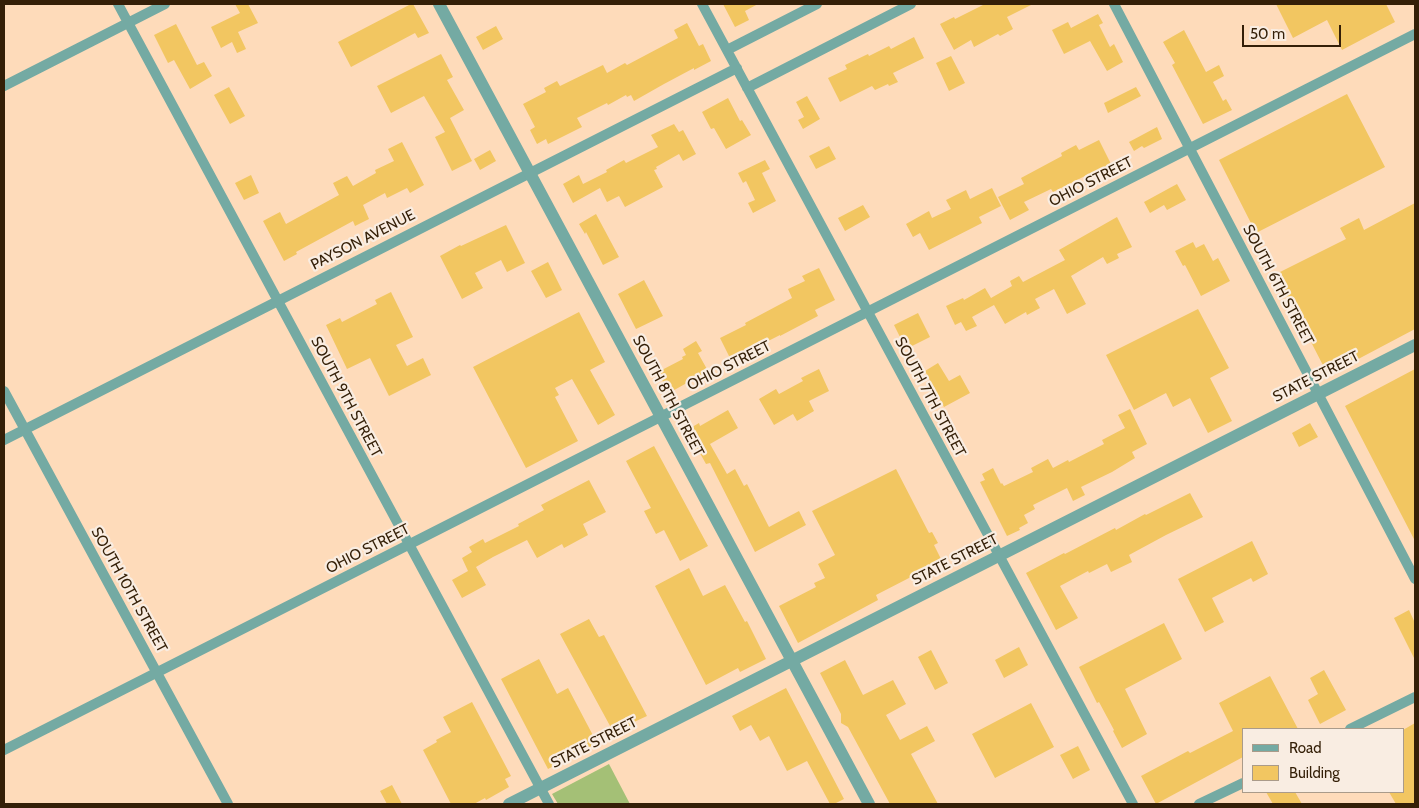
<!DOCTYPE html>
<style>
body{margin:0}
#map{position:relative;width:1419px;height:808px;overflow:hidden;background:#fedbba;font-family:Cabin,sans-serif}
canvas{display:block}
.frame{position:absolute;inset:0;border:5px solid #341f07;pointer-events:none}
.legend{position:absolute;left:1242px;top:728px;width:162px;height:65px;box-sizing:border-box;background:#f9ede2;border:1px solid #aa9b8a;margin:0;padding:6px 9px;list-style:none;font-size:15px;color:#341f07}
.legend li{display:flex;align-items:center;gap:10px;height:25px}
.legend b{width:25px;border:1px solid #aa9b8a}
.scale{position:absolute;left:1242px;top:25px;width:99px;height:22px;box-sizing:border-box;border:2px solid #341f07;border-top:0;padding-left:6px;font-size:15px;line-height:18px;white-space:nowrap;color:#341f07;-webkit-text-stroke:4px #f9ede2;paint-order:stroke}
</style>
<div id="map">
<canvas width="1419" height="808"></canvas>
<div class="frame"></div>
<ul class="legend">
<li><b style="height:6px;background:#74aaa3"></b>Road</li>
<li><b style="height:14px;background:#f2c661"></b>Building</li>
</ul>
<div class="scale">50 m</div>
</div>
<script>
const ctx = document.querySelector('canvas').getContext('2d');
ctx.lineJoin = 'round';
function paint(path, color) { ctx.fillStyle = color; ctx.fill(path, 'evenodd'); }
const poly = rows => new Path2D(rows.map(r => 'M' + r).join(''));
function strokePath(path, color, width, dash) { ctx.strokeStyle = color; ctx.lineWidth = width; ctx.lineCap = dash ? 'butt' : 'round'; ctx.setLineDash(dash || []); ctx.stroke(path); }
function drawText(font, color, halo, rows, align = 'center') {
  ctx.font = font + ' Cabin,sans-serif'; ctx.lineWidth = 4.5; ctx.setLineDash([]); ctx.textBaseline = 'middle'; ctx.strokeStyle = halo; ctx.fillStyle = color; for (const [text, x, y, turn = 0] of rows) {
    ctx.save(); ctx.translate(x, y); ctx.rotate((+turn || 0) * Math.PI / 180); ctx.textAlign = isNaN(turn) ? turn : align; if (halo) ctx.strokeText(text, 0, 0); ctx.fillText(text, 0, 0); ctx.restore();
  }
}
const green = poly([
 [609,764,630,804,558,804,552,794]
]);
const building = poly([
 [235,4,248,4,258,23,238,32,246,49,237,53,232,42,221,48,211,27,240,13],
 [411,4,413,4,429,33,418,38,415,33,351,67,338,42],
 [723,4,758,4,745,11,749,20,735,27],
 [985,4,1033,4,1007,17,1013,29,1000,36,998,34,974,47,971,40,954,50,940,24,954,17,955,19],
 [1276,4,1386,4,1395,22,1342,50,1327,20,1293,38],
 [1098,14,1103,23,1099,25,1110,47,1114,44,1123,62,1107,71,1090,41,1064,54,1052,30,1068,22,1071,28],
 [687,23,699,46,703,44,711,61,694,70,694,68,664,84,634,101,631,95,627,97,626,95,608,105,607,103,577,118,582,127,548,144,546,139,537,144,530,130,535,127,523,104,546,92,544,88,557,81,560,86,603,65,607,73,625,63,627,65,678,38,674,30],
 [176,24,197,65,204,62,212,76,190,89,174,60,168,63,154,35],
 [496,26,503,39,483,50,476,37],
 [1184,30,1206,72,1219,65,1224,76,1213,82,1223,101,1226,99,1232,110,1203,124,1172,65,1175,63,1163,42],
 [914,37,924,58,893,73,898,82,889,86,888,84,875,90,872,86,840,102,828,78,847,69,845,65,868,54,869,56,889,46,891,49],
 [441,54,453,77,447,80,464,110,450,118,472,161,452,171,435,137,445,132,424,96,391,113,377,86],
 [951,56,965,83,949,91,936,63],
 [229,87,245,116,230,124,214,95],
 [1136,87,1141,96,1108,113,1104,103],
 [1347,94,1385,167,1256,233,1219,160],
 [807,96,820,119,803,129,798,120,804,117,796,102],
 [728,98,740,121,742,120,751,135,726,149,714,128,711,129,702,112],
 [674,124,679,132,683,130,696,154,683,161,679,154,656,167,657,169,654,170,663,187,625,207,619,196,607,202,600,188,573,203,563,184,579,175,583,184,607,172,606,170,624,160,626,163,658,147,651,135],
 [1157,127,1162,139,1144,148,1142,146,1134,151,1129,142],
 [1099,140,1111,164,1094,173,1093,172,1053,192,1051,189,1024,202,1029,210,1010,220,998,197,1024,184,1021,178,1062,156,1061,153,1076,145,1079,150],
 [402,142,424,185,410,193,407,188,387,198,385,193,363,205,369,219,355,226,353,221,296,252,297,254,284,261,263,221,280,212,286,224,339,195,333,183,347,176,353,186,376,173,375,170,394,161,388,149],
 [829,146,836,159,816,169,809,156],
 [490,150,496,161,480,170,474,159],
 [765,160,770,169,762,173,776,201,753,213,748,203,755,200,746,181,743,183,738,173],
 [251,175,259,193,244,200,235,183],
 [1177,184,1186,200,1167,210,1164,205,1150,213,1144,202],
 [992,188,1001,206,979,217,982,223,929,250,920,233,913,237,906,224,929,211,932,218,951,209,946,200,966,190,970,199],
 [1415,203,1415,329,1328,375,1276,274,1346,239,1340,228,1359,218,1364,230],
 [863,205,870,217,845,231,838,218],
 [596,214,619,257,603,265,586,232,585,234,579,224],
 [1117,217,1132,247,1117,254,1119,258,1107,264,1103,257,1071,276,1086,304,1067,314,1054,289,1035,299,1040,308,1027,315,1026,312,1005,324,994,305,972,317,977,326,966,331,961,322,955,325,946,306,963,298,964,300,985,288,991,298,1012,286,1010,281,1019,276,1023,282,1065,260,1059,250],
 [506,225,525,263,507,272,501,260,475,273,483,288,462,299,440,256,460,245,461,246],
 [1193,242,1196,248,1204,244,1213,261,1218,258,1230,281,1201,296,1185,265,1183,266,1175,251],
 [548,262,562,290,546,298,531,271],
 [819,268,835,300,815,310,818,316,780,336,780,335,731,360,720,338,746,325,745,323,792,298,788,289,805,281,802,276],
 [644,280,663,316,636,329,618,294],
 [391,292,413,337,396,345,407,366,423,358,431,375,389,396,370,358,347,369,326,325,340,318,342,322,377,304,375,300],
 [1198,309,1229,368,1210,378,1232,421,1208,433,1190,398,1173,407,1166,393,1134,410,1106,355],
 [579,312,605,362,590,370,615,415,598,425,572,379,555,388,559,395,555,397,578,441,526,468,473,367],
 [918,313,930,337,906,349,894,325],
 [696,341,702,351,698,353,708,371,669,393,658,372,683,359,682,357,686,355,683,349],
 [938,363,949,381,960,375,970,393,944,407,925,371],
 [819,369,829,391,809,401,814,411,797,421,793,414,774,425,759,399,776,389,779,394,803,381,801,378],
 [1415,369,1415,541,1345,406],
 [1130,409,1147,444,1132,452,1135,458,1112,472,1081,487,1085,495,1073,501,1067,488,1033,505,1035,509,1024,515,1028,523,1019,528,1020,530,1007,536,980,482,985,480,982,474,993,468,1001,484,1002,483,1004,486,1033,472,1031,468,1048,459,1053,468,1068,460,1069,462,1104,444,1102,440,1125,428,1118,415],
 [728,410,738,428,710,444,727,474,735,469,744,486,747,484,769,527,799,511,806,525,755,552,710,463,706,464,687,430,699,423,700,426],
 [1310,423,1318,437,1299,447,1292,433],
 [654,446,708,546,680,561,664,530,656,534,644,511,651,508,626,461],
 [896,469,929,533,932,532,938,543,934,545,942,561,876,595,878,600,798,643,779,606,816,587,814,583,825,578,818,564,835,555,812,511],
 [589,480,606,512,583,524,588,535,564,548,562,544,537,558,527,540,493,557,476,567,486,585,462,598,452,580,468,571,462,558,472,552,469,547,483,539,485,543,519,526,518,524,544,510,541,505],
 [1190,493,1203,517,1166,535,1129,555,1132,562,1111,572,1107,564,1089,573,1088,571,1060,586,1078,618,1056,630,1026,573,1064,553,1065,554,1115,528,1116,530,1145,514,1146,515],
 [1252,541,1268,574,1253,582,1251,578,1212,598,1224,622,1205,632,1178,579],
 [689,568,703,596,725,585,745,622,747,621,766,659,740,672,738,668,706,685,655,586],
 [1409,610,1415,623,1415,660,1394,618],
 [589,619,599,637,604,635,647,716,634,722,635,724,615,735,560,634],
 [1164,623,1182,659,1125,689,1147,734,1122,748,1113,731,1114,730,1099,702,1097,703,1079,667],
 [1019,647,1028,665,1004,678,995,660],
 [931,650,948,683,935,690,918,657],
 [539,659,557,694,568,688,597,743,548,769,501,679],
 [845,660,863,695,893,680,906,704,886,715,900,740,927,726,935,741,911,754,938,804,890,804,848,727,841,723,841,714,820,673],
 [1324,670,1346,710,1320,724,1308,700,1318,694,1310,678],
 [1270,676,1298,729,1243,729,1243,757,1156,804,1141,776,1188,751,1190,753,1233,731,1219,703],
 [786,688,844,799,834,804,830,804,807,761,787,771,769,736,760,741,751,725,740,731,732,716],
 [472,702,511,776,505,779,509,787,486,800,485,798,474,804,451,804,423,750,437,742,436,740,451,732,443,717],
 [1031,703,1054,747,995,778,972,734],
 [1415,723,1415,804,1396,804,1389,792,1403,792,1403,730],
 [1078,746,1090,770,1073,779,1060,755],
 [392,785,402,804,387,804,380,791],
 [1266,792,1295,792,1302,804,1273,804]
]);
const minor = poly([
 [118,4,549,804],
 [702,4,1133,804],
 [1114,4,1415,579],
 [727,50,817,4],
 [4,86,165,4],
 [747,88,911,4],
 [4,391,228,804],
 [4,440,737,68],
 [1350,729,1415,697],
 [4,750,1415,34],
 [1199,804,1243,783]
]);
const tertiary = poly([
 [439,4,869,804],
 [509,804,1415,345]
]);
const streetNames = [
 ["OHIO STREET",1091,182,-27],
 ["PAYSON AVENUE",363,240,-27],
 ["SOUTH 6TH STREET",1278,285,62],
 ["OHIO STREET",729,366,-27],
 ["STATE STREET",1316,377,-27],
 ["SOUTH 8TH STREET",668,396,62],
 ["SOUTH 9TH STREET",346,397,62],
 ["SOUTH 7TH STREET",930,397,62],
 ["OHIO STREET",368,549,-27],
 ["STATE STREET",955,560,-27],
 ["SOUTH 10TH STREET",129,590,61],
 ["STATE STREET",594,743,-27]
];
paint(green, '#a4c076');
paint(building, '#f2c661');
strokePath(minor, '#74aaa3', 10);
strokePath(tertiary, '#74aaa3', 12);
drawText('15px', '#341f07', '#f9ede2', streetNames);
</script>
